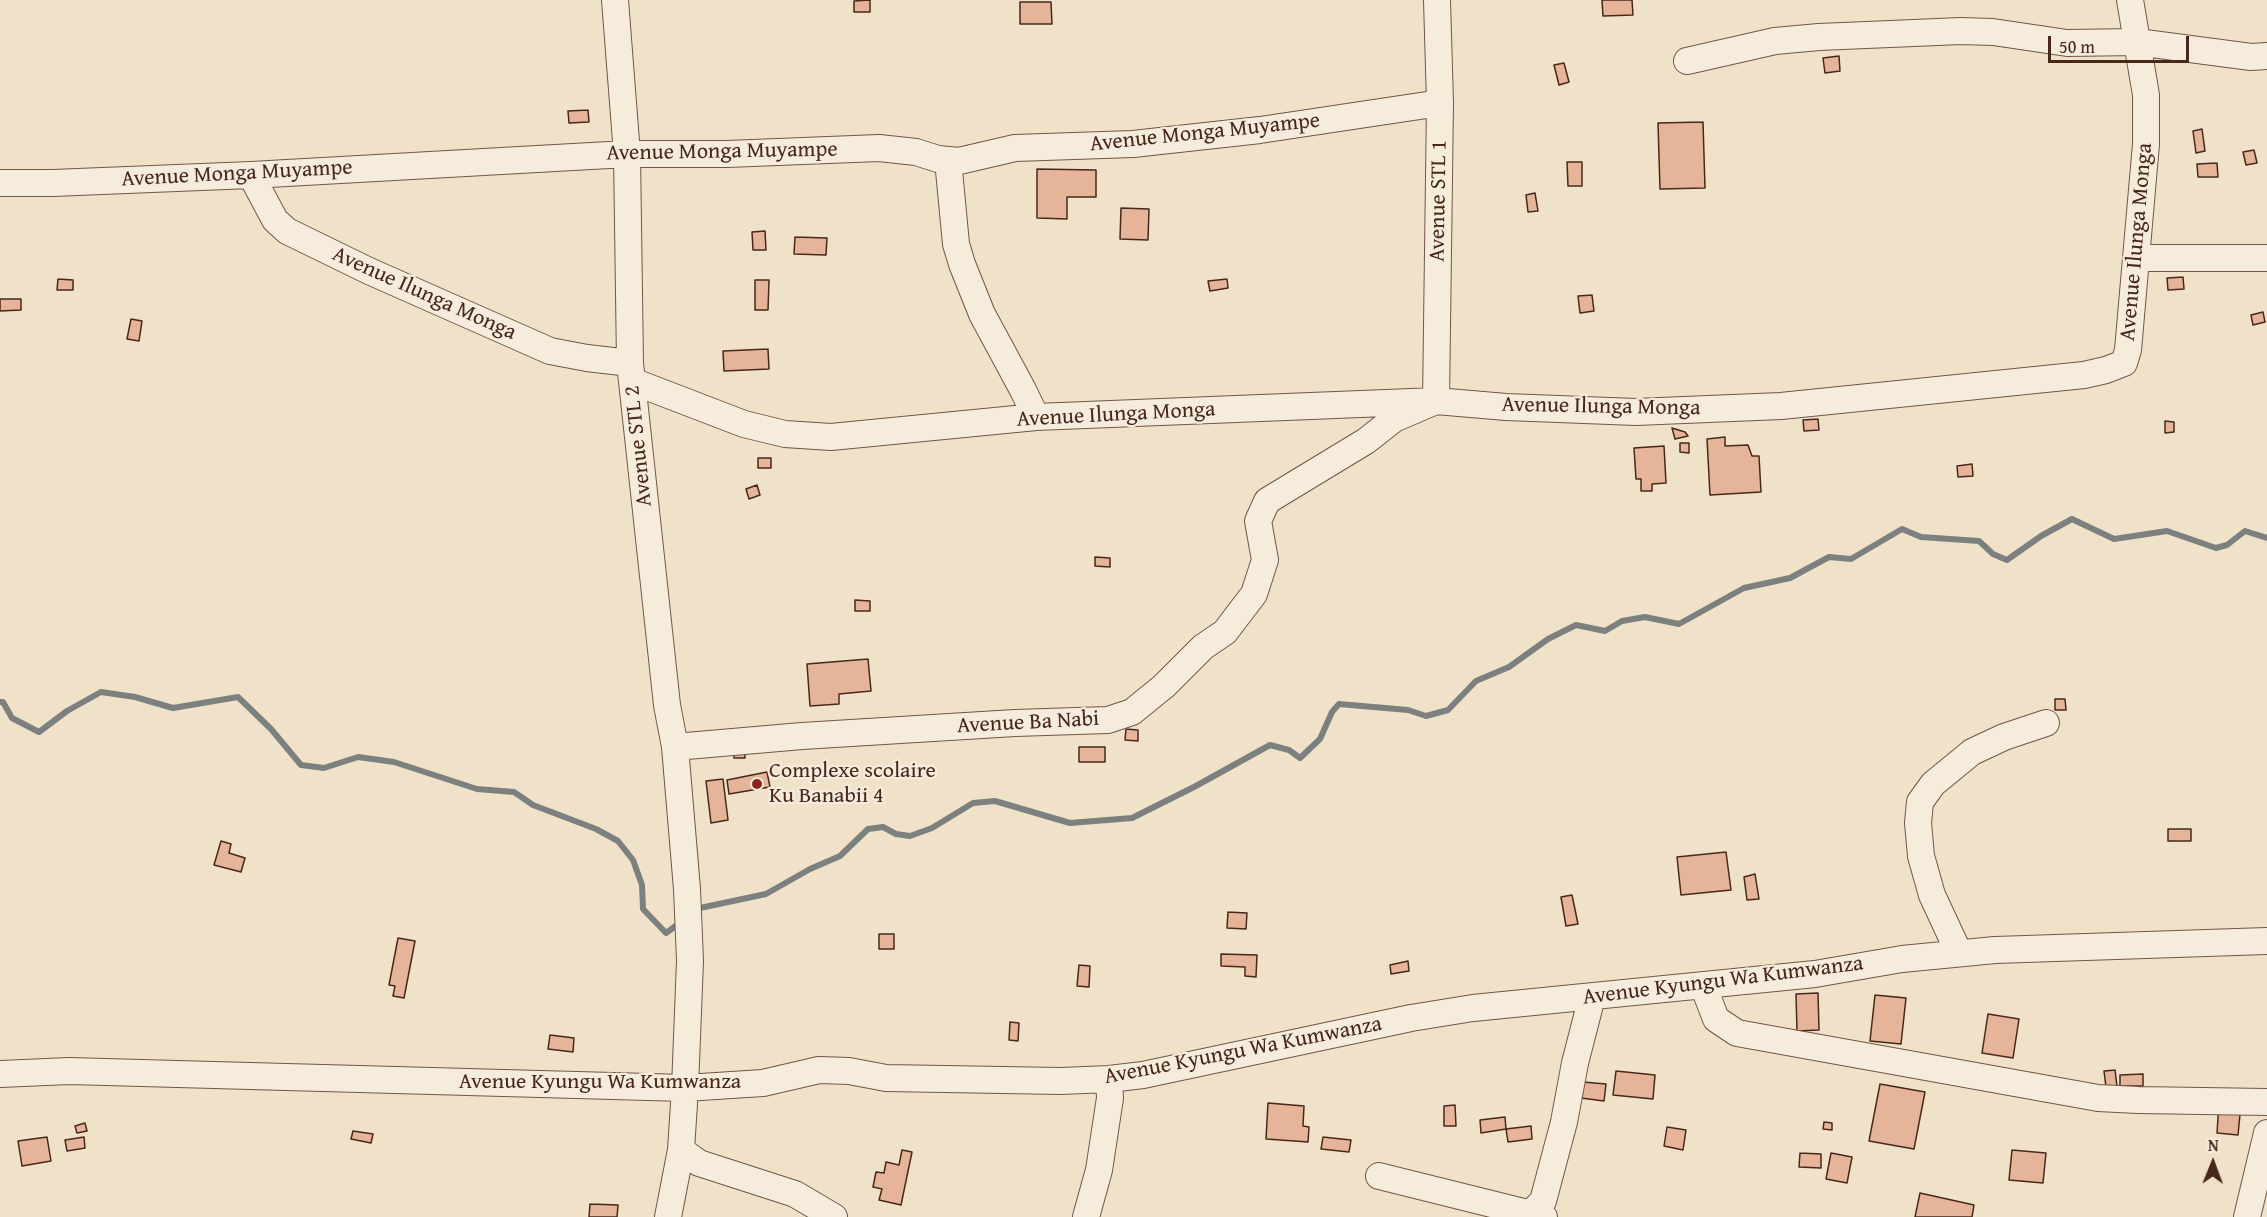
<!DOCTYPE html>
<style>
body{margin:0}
#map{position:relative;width:2267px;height:1217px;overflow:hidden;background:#f0e2c9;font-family:"Gentium Book Plus",serif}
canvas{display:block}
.north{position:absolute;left:2183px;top:1133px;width:60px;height:60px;-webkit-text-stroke:4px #f5ecdc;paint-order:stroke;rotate:1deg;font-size:16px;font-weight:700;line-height:24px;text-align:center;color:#47281b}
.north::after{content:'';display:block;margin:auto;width:21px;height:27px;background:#47281b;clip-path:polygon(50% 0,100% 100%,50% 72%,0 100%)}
.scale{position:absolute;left:2048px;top:36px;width:141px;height:27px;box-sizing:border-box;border:3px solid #47281b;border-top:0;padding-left:8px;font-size:18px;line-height:21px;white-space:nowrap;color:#47281b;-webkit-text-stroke:4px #f5ecdc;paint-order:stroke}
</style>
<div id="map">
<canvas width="2267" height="1217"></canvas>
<div class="north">N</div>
<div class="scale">50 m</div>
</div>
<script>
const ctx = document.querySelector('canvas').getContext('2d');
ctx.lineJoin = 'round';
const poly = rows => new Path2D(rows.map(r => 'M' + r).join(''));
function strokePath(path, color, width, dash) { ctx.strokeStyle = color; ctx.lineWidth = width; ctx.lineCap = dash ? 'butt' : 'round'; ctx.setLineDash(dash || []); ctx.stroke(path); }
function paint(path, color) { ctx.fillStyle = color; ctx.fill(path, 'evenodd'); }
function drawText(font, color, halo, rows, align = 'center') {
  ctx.font = font + ' "Gentium Book Plus",serif'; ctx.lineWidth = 4.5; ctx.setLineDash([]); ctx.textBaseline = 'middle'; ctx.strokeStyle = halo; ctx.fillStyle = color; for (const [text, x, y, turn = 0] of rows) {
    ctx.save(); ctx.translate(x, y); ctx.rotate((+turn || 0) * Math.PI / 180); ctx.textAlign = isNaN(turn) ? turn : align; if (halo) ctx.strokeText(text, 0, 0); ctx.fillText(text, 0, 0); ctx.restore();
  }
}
const stream = poly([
 [0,702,3,702,12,718,39,732,67,711,101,692,135,697,173,708,238,697,271,729,301,765,324,768,358,757,394,762,477,789,514,792,533,805,596,829,618,841,633,860,642,885,643,909,666,933,681,922],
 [694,912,700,908,766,894,810,869,840,856,868,829,883,827,896,834,910,836,932,828,973,803,995,801,1070,823,1132,818,1194,787,1270,745,1289,750,1300,758,1320,739,1332,712,1339,704,1408,710,1426,716,1448,710,1476,681,1509,667,1548,639,1576,625,1605,631,1622,621,1645,617,1679,624,1744,588,1790,578,1829,557,1851,559,1902,529,1921,537,1979,541,1993,554,2007,560,2041,536,2072,519,2114,539,2167,531,2216,548,2227,545,2245,531,2267,538]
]);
const building = poly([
 [870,0,870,12,854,12,854,1,870,0],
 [1602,0,1632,0,1633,15,1603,16,1602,0],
 [1020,2,1051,2,1052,24,1020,24,1020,2],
 [1839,56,1840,71,1825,73,1823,58,1839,56],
 [1564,63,1569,82,1559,85,1554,65,1564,63],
 [588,110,589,122,569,123,568,111,588,110],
 [1703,122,1705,188,1660,189,1658,123,1703,122],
 [2202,129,2205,151,2196,153,2193,131,2202,129],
 [2254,150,2257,163,2246,165,2243,152,2254,150],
 [1567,162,1582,162,1582,186,1568,186,1567,162],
 [2217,163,2218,177,2198,177,2197,164,2217,163],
 [1037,169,1096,170,1096,197,1067,197,1067,219,1037,218,1037,169],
 [1535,193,1538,211,1528,212,1526,195,1535,193],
 [1121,208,1149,209,1148,240,1120,239,1121,208],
 [765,231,766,250,753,250,752,232,765,231],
 [795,237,827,238,826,255,794,254,795,237],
 [2183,277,2184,289,2168,290,2167,278,2183,277],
 [58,279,73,280,73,290,57,290,58,279],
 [1227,279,1228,288,1210,291,1208,281,1227,279],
 [755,280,769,280,768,310,755,310,755,280],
 [1592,295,1594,311,1580,313,1578,296,1592,295],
 [0,299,21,299,21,310,0,311,0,299],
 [2263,312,2265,322,2253,325,2251,315,2263,312],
 [131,319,142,321,139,341,127,339,131,319],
 [768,349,769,369,724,371,723,351,768,349],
 [1818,419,1819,430,1804,431,1803,420,1818,419],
 [2165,421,2174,422,2174,432,2165,433,2165,421],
 [1672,428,1685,432,1688,436,1675,439,1672,428],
 [1725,437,1725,446,1748,445,1752,456,1759,456,1761,492,1710,495,1707,439,1725,437],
 [1680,443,1689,443,1689,453,1680,452,1680,443],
 [1664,446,1666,483,1652,484,1652,491,1641,491,1641,479,1636,479,1634,448,1664,446],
 [758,458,771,458,771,468,758,468,758,458],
 [1972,464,1973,476,1958,477,1957,466,1972,464],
 [757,485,760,495,749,499,746,489,757,485],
 [1095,557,1110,558,1110,567,1095,566,1095,557],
 [855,600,870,601,870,611,855,611,855,600],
 [868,659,871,691,839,694,839,704,810,706,807,664,868,659],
 [2055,699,2065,699,2066,710,2055,710,2055,699],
 [1126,729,1138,730,1138,741,1125,740,1126,729],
 [1079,747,1105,747,1105,762,1079,762,1079,747],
 [734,748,744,748,745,758,734,758,734,748],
 [767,772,770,787,729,794,727,780,767,772],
 [723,779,728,820,711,823,706,781,723,779],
 [2168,829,2191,829,2191,841,2168,841,2168,829],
 [221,841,231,844,229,853,245,858,241,872,214,865,221,841],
 [1726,852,1731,890,1681,895,1677,857,1726,852],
 [1755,874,1759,899,1747,900,1744,877,1755,874],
 [1572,895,1578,924,1566,926,1561,897,1572,895],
 [1228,912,1247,913,1246,929,1227,928,1228,912],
 [879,934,894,934,894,949,879,949,879,934],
 [398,938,415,941,404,998,393,996,395,986,389,985,398,938],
 [1221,954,1257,955,1256,977,1245,976,1245,967,1221,966,1221,954],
 [1408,961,1409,971,1391,974,1390,965,1408,961],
 [1079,965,1090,966,1089,987,1077,986,1079,965],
 [1818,993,1819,1030,1797,1031,1796,994,1818,993],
 [1875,995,1906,998,1901,1044,1870,1041,1875,995],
 [1988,1014,2019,1019,2013,1058,1982,1053,1988,1014],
 [1010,1022,1019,1023,1018,1041,1009,1040,1010,1022],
 [550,1035,574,1038,573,1052,548,1049,550,1035],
 [2115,1070,2117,1086,2106,1087,2104,1071,2115,1070],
 [1616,1071,1655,1075,1653,1099,1613,1095,1616,1071],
 [2143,1074,2143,1086,2120,1086,2120,1075,2143,1074],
 [1583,1082,1606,1084,1604,1101,1581,1098,1583,1082],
 [1880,1084,1925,1092,1914,1149,1869,1141,1880,1084],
 [1268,1103,1304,1106,1303,1126,1309,1127,1308,1142,1266,1139,1268,1103],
 [2219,1103,2241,1104,2238,1135,2217,1133,2219,1103],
 [1455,1105,1456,1126,1444,1126,1444,1106,1455,1105],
 [1505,1117,1506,1129,1481,1133,1480,1120,1505,1117],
 [1824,1122,1832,1123,1832,1130,1823,1129,1824,1122],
 [85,1123,87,1131,77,1133,75,1126,85,1123],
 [1531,1126,1532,1139,1508,1142,1506,1129,1531,1126],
 [1667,1127,1686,1130,1683,1150,1664,1146,1667,1127],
 [353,1131,373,1134,371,1143,351,1139,353,1131],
 [47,1137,51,1161,22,1166,18,1141,47,1137],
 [84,1137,85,1148,67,1151,65,1140,84,1137],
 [1323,1137,1351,1140,1349,1152,1321,1149,1323,1137],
 [902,1150,912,1152,901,1205,879,1200,882,1189,873,1187,876,1172,884,1173,886,1162,899,1165,902,1150],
 [2012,1150,2046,1153,2043,1183,2009,1180,2012,1150],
 [1800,1153,1821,1154,1821,1168,1799,1167,1800,1153],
 [1831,1153,1852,1157,1847,1183,1826,1179,1831,1153],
 [1920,1193,1974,1205,1972,1217,1915,1217,1920,1193],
 [590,1204,618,1205,617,1217,589,1217,590,1204]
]);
const minor = poly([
 [615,0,627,154,630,363,667,705,675,747,687,889,690,961,685,1088,681,1150,668,1217],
 [1687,61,1775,41,1819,37,1961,31,1993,32,2067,43,2137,42,2251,57,2267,56],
 [948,160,956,244,962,264,982,314,1023,390,1036,417],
 [251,175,275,220,287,231,369,271,550,351,587,358,630,363],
 [0,183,53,183,251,175,627,154,727,154,879,148,916,152,938,159,959,161,1015,148,1133,144,1260,130,1440,103],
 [2137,258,2267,258],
 [632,381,744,424,785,434,831,437,1036,417,1436,401,1506,407,1636,412,1781,406,2084,375,2106,370,2124,363,2128,350,2146,144,2146,95,2130,0],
 [675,747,802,736,1015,723,1108,720,1132,712,1164,686,1203,647,1225,632,1254,594,1265,560,1258,521,1267,501,1366,441,1394,419,1436,401,1440,103,1437,0],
 [1959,953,1932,895,1921,856,1918,823,1920,802,1933,784,1972,752,2004,737,2046,723],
 [1703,985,1716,1019,1737,1033,2098,1098,2138,1100,2267,1102],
 [0,1074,69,1071,685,1088,763,1083,819,1070,849,1071,886,1078,1061,1081,1109,1079,1143,1075,1411,1018,1473,1008,1815,974,1902,959,1995,950,2267,941],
 [681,1150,699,1163,795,1194,834,1217],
 [1379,1176,1544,1217],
 [1086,1217,1099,1170,1110,1098,1109,1079],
 [1527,1217,1543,1201,1564,1122,1575,1063,1592,997],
 [2247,1217,2267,1133]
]);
const markers = [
 [757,784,6,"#8f2418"]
];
const streetNames = [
 ["Avenue Monga Muyampe",1205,133,-6],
 ["Avenue Monga Muyampe",722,152,-1],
 ["Avenue Monga Muyampe",237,174,-3],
 ["Avenue STL 1",1439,201,-89],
 ["Avenue Ilunga Monga",2137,242,-85],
 ["Avenue Ilunga Monga",424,294,24],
 ["Avenue Ilunga Monga",1601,407,1],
 ["Avenue Ilunga Monga",1116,415,-3],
 ["Avenue STL 2",639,446,-96],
 ["Avenue Ba Nabi",1028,723,-3],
 ["Avenue Kyungu Wa Kumwanza",1723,981,-7],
 ["Avenue Kyungu Wa Kumwanza",1243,1051,-11],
 ["Avenue Kyungu Wa Kumwanza",600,1082]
];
const poiNames = [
 ["Complexe scolaire",769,771],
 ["Ku Banabii 4",769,796]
];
strokePath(stream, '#7c807f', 6);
paint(building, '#e6b498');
strokePath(building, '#47281b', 1.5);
strokePath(minor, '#715646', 28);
strokePath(minor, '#f5ecdc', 26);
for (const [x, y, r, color] of markers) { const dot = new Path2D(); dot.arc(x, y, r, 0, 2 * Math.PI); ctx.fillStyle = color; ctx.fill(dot); strokePath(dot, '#f5ecdc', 2); }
drawText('22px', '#47281b', '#f5ecdc', streetNames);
drawText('22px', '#47281b', '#f5ecdc', poiNames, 'left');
</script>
